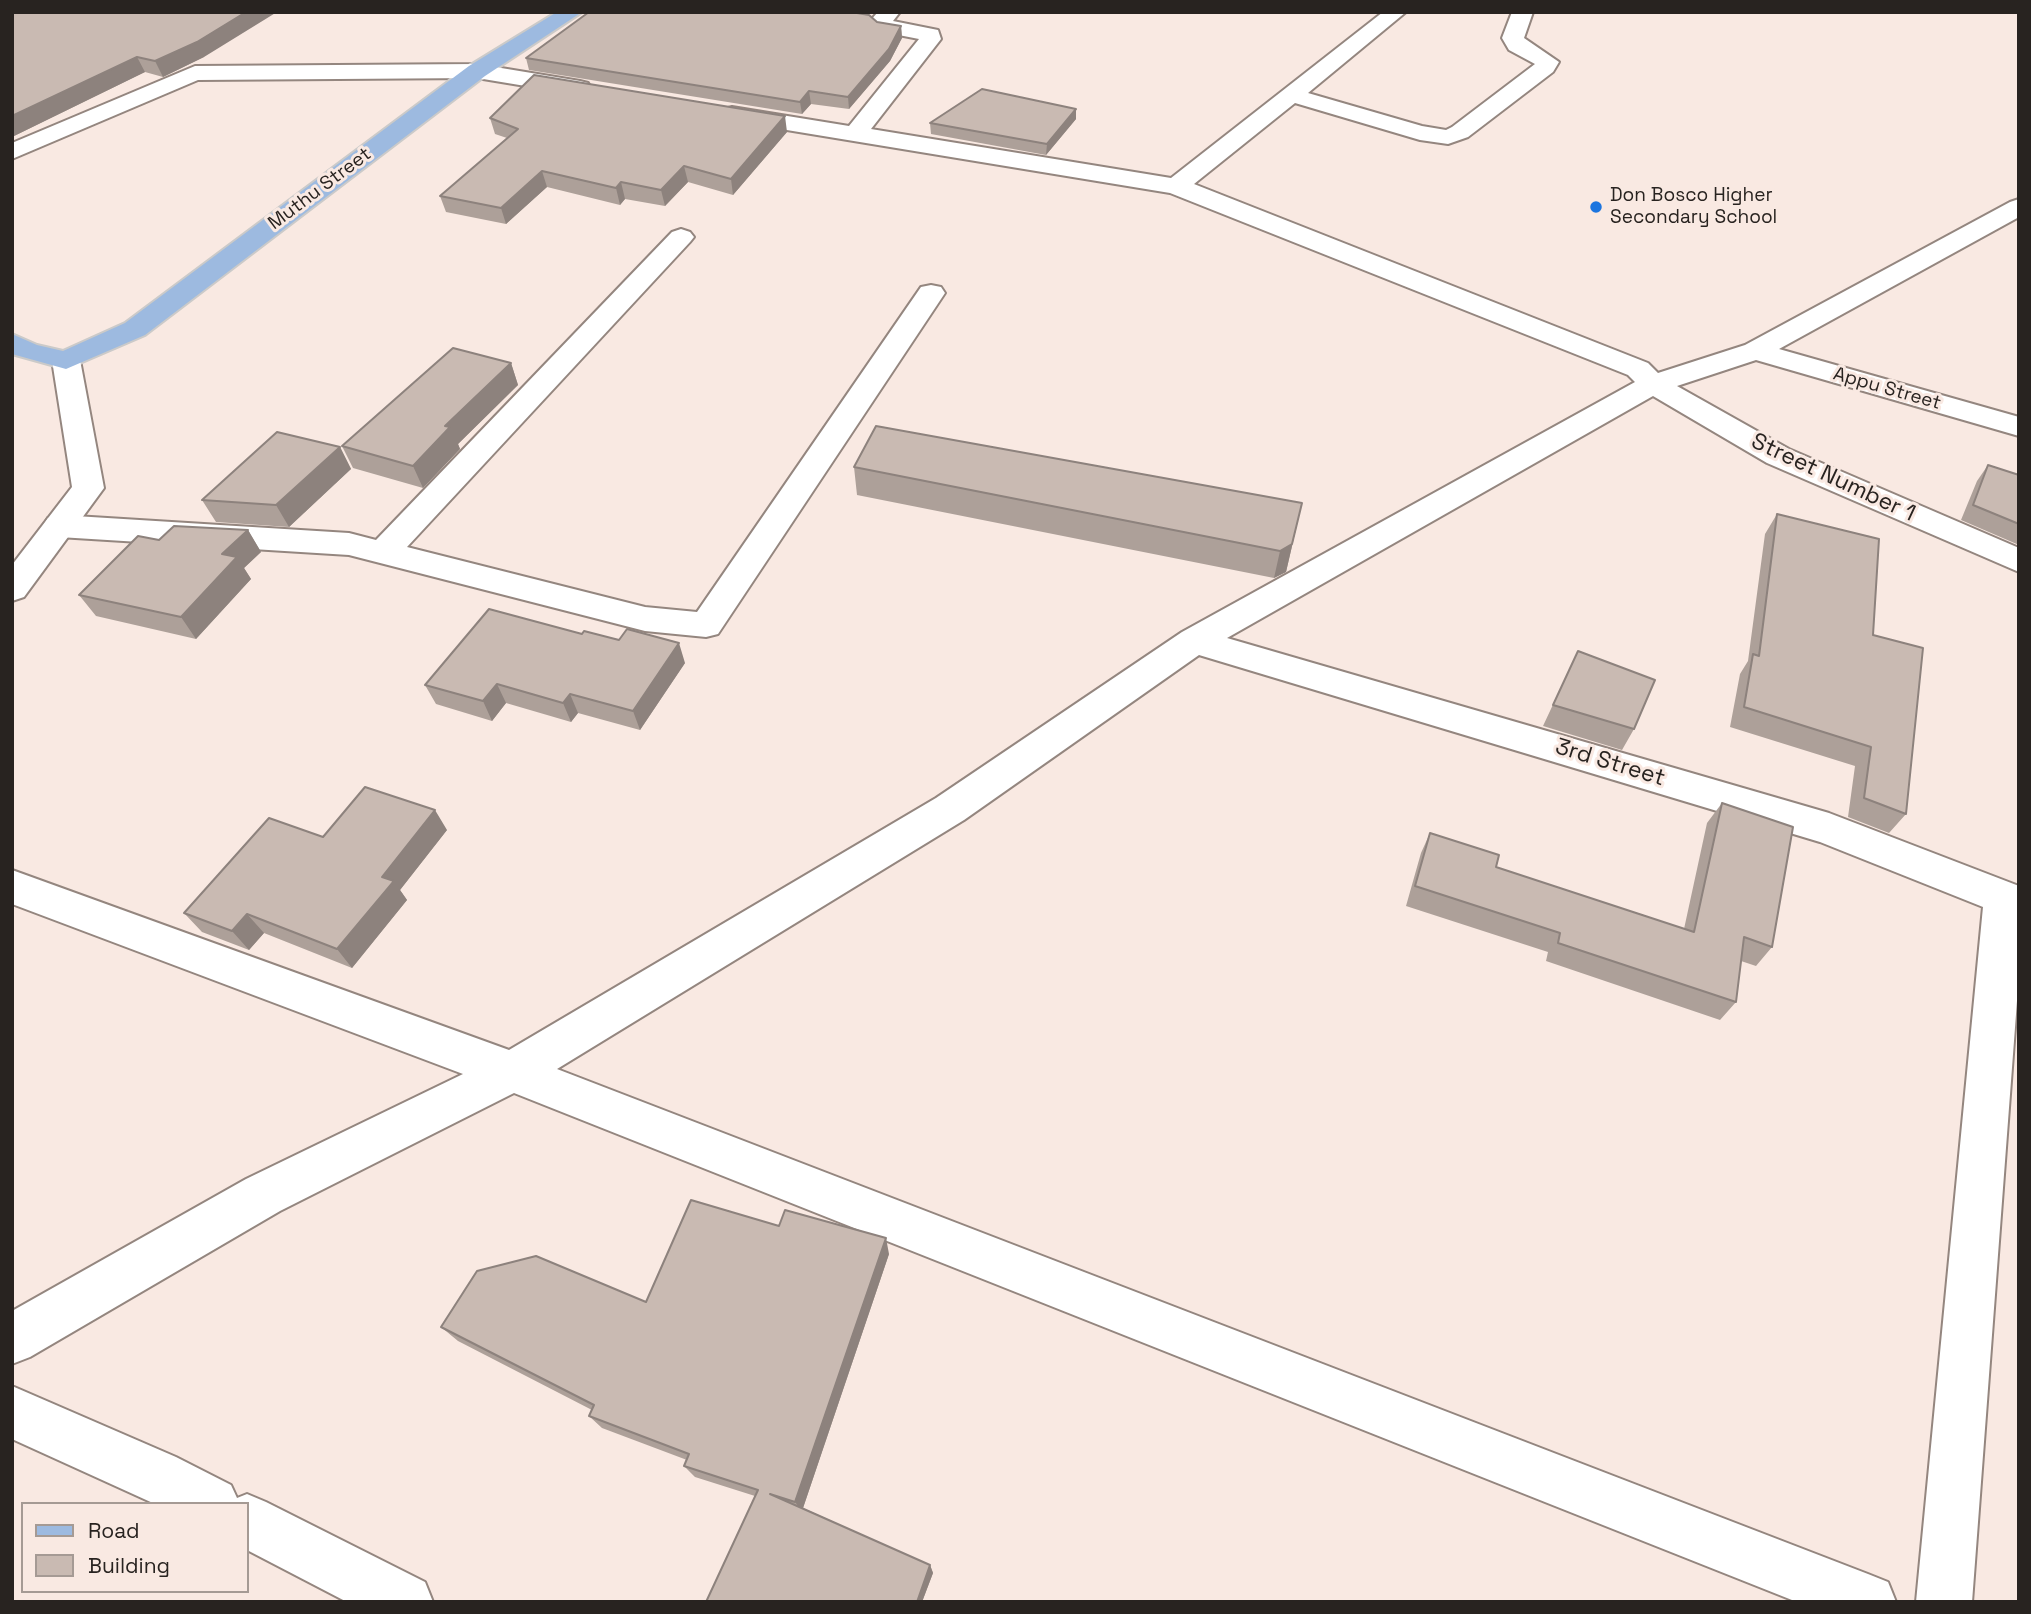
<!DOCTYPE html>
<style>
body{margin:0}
#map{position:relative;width:2031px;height:1614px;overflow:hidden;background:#f9e9e2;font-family:"Space Grotesk",sans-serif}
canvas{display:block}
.frame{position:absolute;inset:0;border:14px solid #282320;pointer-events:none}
.legend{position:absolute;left:21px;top:1502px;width:228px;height:91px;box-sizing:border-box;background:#f9e9e2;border:2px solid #a59a94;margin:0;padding:9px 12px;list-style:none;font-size:21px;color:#282320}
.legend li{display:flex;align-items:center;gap:14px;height:35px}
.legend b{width:35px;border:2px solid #a59a94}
</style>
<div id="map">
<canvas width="2031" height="1614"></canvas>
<div class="frame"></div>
<ul class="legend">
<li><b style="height:9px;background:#9dbae0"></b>Road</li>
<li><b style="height:19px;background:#c9bab2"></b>Building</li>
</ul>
</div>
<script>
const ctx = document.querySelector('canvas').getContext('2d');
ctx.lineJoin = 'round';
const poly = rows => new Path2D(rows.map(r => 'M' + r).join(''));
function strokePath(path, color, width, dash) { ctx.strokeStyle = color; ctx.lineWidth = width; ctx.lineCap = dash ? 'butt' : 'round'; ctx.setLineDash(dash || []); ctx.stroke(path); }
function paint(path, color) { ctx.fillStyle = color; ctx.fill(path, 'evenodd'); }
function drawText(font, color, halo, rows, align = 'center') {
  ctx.font = font + ' "Space Grotesk",sans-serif'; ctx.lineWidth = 6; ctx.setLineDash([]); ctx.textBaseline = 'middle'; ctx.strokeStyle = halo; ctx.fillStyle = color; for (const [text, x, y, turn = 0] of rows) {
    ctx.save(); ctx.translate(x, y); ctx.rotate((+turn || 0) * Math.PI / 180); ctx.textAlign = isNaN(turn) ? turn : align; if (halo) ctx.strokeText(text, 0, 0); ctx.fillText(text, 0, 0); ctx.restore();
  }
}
const minor = poly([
 [878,12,900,12,893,21,938,30,941,39,871,129,1171,178,1383,12,1406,12,1308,93,1422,126,1446,130,1452,127,1535,64,1509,50,1502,38,1512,12,1533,12,1524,38,1559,62,1553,72,1468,137,1448,144,1420,140,1295,103,1194,184,1648,363,1658,373,1745,345,2010,202,2019,199,2019,217,1779,349,2019,417,2019,436,1756,360,1677,386,1789,449,2019,548,2019,572,1767,463,1653,396,1227,638,1829,813,2019,886,2019,974,1972,1602,1916,1602,1983,907,1820,842,1199,655,964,820,557,1069,1868,1574,1888,1582,1896,1602,1797,1602,514,1093,280,1211,30,1357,12,1364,12,1311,246,1179,463,1074,12,904,12,870,509,1050,936,798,1182,632,1635,382,1628,375,1170,193,732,121,724,119,720,114,724,109,732,107,849,126,919,39,878,31,869,22,878,12],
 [477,64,580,81,588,83,591,88,588,93,580,95,477,78,198,80,12,159,12,143,195,66,477,64],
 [681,229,690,232,694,237,690,242,407,547,645,607,697,612,921,287,931,285,941,287,945,293,718,634,706,637,645,631,349,555,59,537,48,534,43,526,48,518,59,515,349,533,376,540,672,232,681,229],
 [12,1386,176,1457,231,1485,237,1498,247,1494,266,1502,425,1582,433,1602,347,1602,247,1550,247,1504,155,1504,12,1439,12,1386]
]);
const secondary = poly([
 [66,351,76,354,80,360,104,488,24,597,12,601,12,565,72,487,52,360,56,354,66,351]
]);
const primary = poly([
 [557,12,582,12,485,76,145,335,66,369,12,354,12,334,37,345,63,351,125,323,469,66,557,12]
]);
const wall = poly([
 [12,12,204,57,163,77,145,72,12,137],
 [877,22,901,26,902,38,890,61,849,109,811,104,802,114,529,70,526,58],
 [490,118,787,132,733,195,688,182,665,206,625,199,620,205,547,187,506,224,446,212,440,196,507,138,495,134],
 [1076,119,1046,155,931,134,930,123],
 [511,363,518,385,458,444,460,449,423,488,353,468,342,446],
 [340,447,351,469,289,527,216,522,202,500],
 [1988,465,2019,475,2019,545,1961,520,1977,481],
 [854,467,1302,503,1286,572,1274,578,857,495],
 [1777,514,1873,635,1906,814,1889,833,1848,817,1855,766,1730,727,1740,674,1748,661,1765,534],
 [248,530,261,552,244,568,251,579,196,639,96,616,79,595],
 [1578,651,1634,729,1622,750,1543,726],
 [685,663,640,730,578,713,571,722,506,703,492,721,436,704,425,685],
 [1722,803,1772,947,1756,966,1741,961,1736,1002,1720,1020,1546,961,1548,952,1406,906,1421,853,1430,833,1496,867,1684,929,1707,823],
 [447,830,400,890,407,900,352,968,264,933,249,950,202,932,184,913,323,837],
 [779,1226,889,1254,803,1508,930,1565,933,1573,922,1602,706,1602,755,1496,695,1477,684,1466,687,1460,602,1428,589,1416,592,1410,458,1341,441,1327,646,1302]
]);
const shadedWall = poly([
 [246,12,277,12,204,57,163,77,155,61],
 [901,26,902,38,890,61,849,109,848,97],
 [137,57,145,72,12,137,12,116],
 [809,91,811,104,802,114,800,102],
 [1076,109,1076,119,1046,155,1047,144],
 [785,116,787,132,733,195,731,179],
 [684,166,688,182,665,206,661,190],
 [542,171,547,187,506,224,501,208],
 [621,182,625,199,620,205,616,188],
 [511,363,518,385,458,444,460,449,423,488,413,466,445,426],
 [340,447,351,469,289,527,276,505],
 [1302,503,1286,572,1274,578,1280,551],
 [248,530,261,552,244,568,251,579,196,639,181,617,222,554],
 [679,643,685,663,640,730,633,711],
 [497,684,506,703,492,721,483,701],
 [570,694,578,713,571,722,563,703],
 [435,810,447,830,400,890,407,900,352,968,337,949,382,877],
 [247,914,264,933,249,950,232,931],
 [886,1238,889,1254,802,1511,795,1502],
 [930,1565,933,1573,922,1602,917,1602]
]);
const building = poly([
 [12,12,246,12,197,42,155,61,137,57,12,116,12,12],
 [589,12,851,12,869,15,877,22,901,26,889,49,848,97,809,91,800,102,526,58,589,12],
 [534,75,785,116,731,179,684,166,661,190,621,182,616,188,542,171,501,208,440,196,518,129,490,118,534,75],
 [982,89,1076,109,1047,144,930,123,982,89],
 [453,348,511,363,445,426,450,427,413,466,342,446,453,348],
 [876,426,1302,503,1292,544,1280,551,854,467,876,426],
 [277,432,340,447,276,505,202,500,277,432],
 [1988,465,2019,475,2019,524,1973,505,1988,465],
 [1777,514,1879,539,1873,635,1923,648,1906,814,1864,798,1871,747,1744,707,1753,654,1759,656,1777,514],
 [174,526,248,530,222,554,237,557,181,617,79,595,138,536,159,540,174,526],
 [489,609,582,634,584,631,619,640,627,629,679,643,633,711,570,694,563,703,497,684,483,701,425,685,489,609],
 [1578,651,1655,680,1634,729,1553,705,1578,651],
 [365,787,435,810,382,877,394,881,337,949,247,914,232,931,184,913,269,818,323,837,365,787],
 [1722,803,1793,827,1772,947,1744,937,1736,1002,1558,943,1560,933,1415,886,1430,833,1499,855,1496,867,1694,932,1722,803],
 [691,1200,779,1226,785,1210,886,1238,795,1502,770,1494,930,1565,917,1602,706,1602,758,1490,684,1466,689,1454,589,1416,594,1405,441,1327,477,1271,536,1256,646,1302,691,1200]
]);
const markers = [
 [1596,207,7,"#1c75df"]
];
const farStreetnames = [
 ["Muthu Street",320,189,-37],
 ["Appu Street",1887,389,16]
];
const farPoinames = [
 ["Don Bosco Higher",1610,196],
 ["Secondary School",1610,218]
];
const streetNames = [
 ["Street Number 1",1833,478,25],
 ["3rd Street",1610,763,17]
];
strokePath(minor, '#94867f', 4);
strokePath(secondary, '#94867f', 4);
strokePath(primary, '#cbcac9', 4);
paint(minor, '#fff');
paint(secondary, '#fff');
paint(primary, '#9dbae0');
paint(wall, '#ada099');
paint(shadedWall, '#8d827d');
paint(building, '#c9bab2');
strokePath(building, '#8d827d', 2);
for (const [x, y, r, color] of markers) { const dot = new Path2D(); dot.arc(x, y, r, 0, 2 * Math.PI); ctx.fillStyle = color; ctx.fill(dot); strokePath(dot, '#f9e9e2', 2.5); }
drawText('19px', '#282320', '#f9e9e2', farStreetnames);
drawText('19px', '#282320', '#f9e9e2', farPoinames, 'left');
drawText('23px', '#282320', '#f9e9e2', streetNames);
</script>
